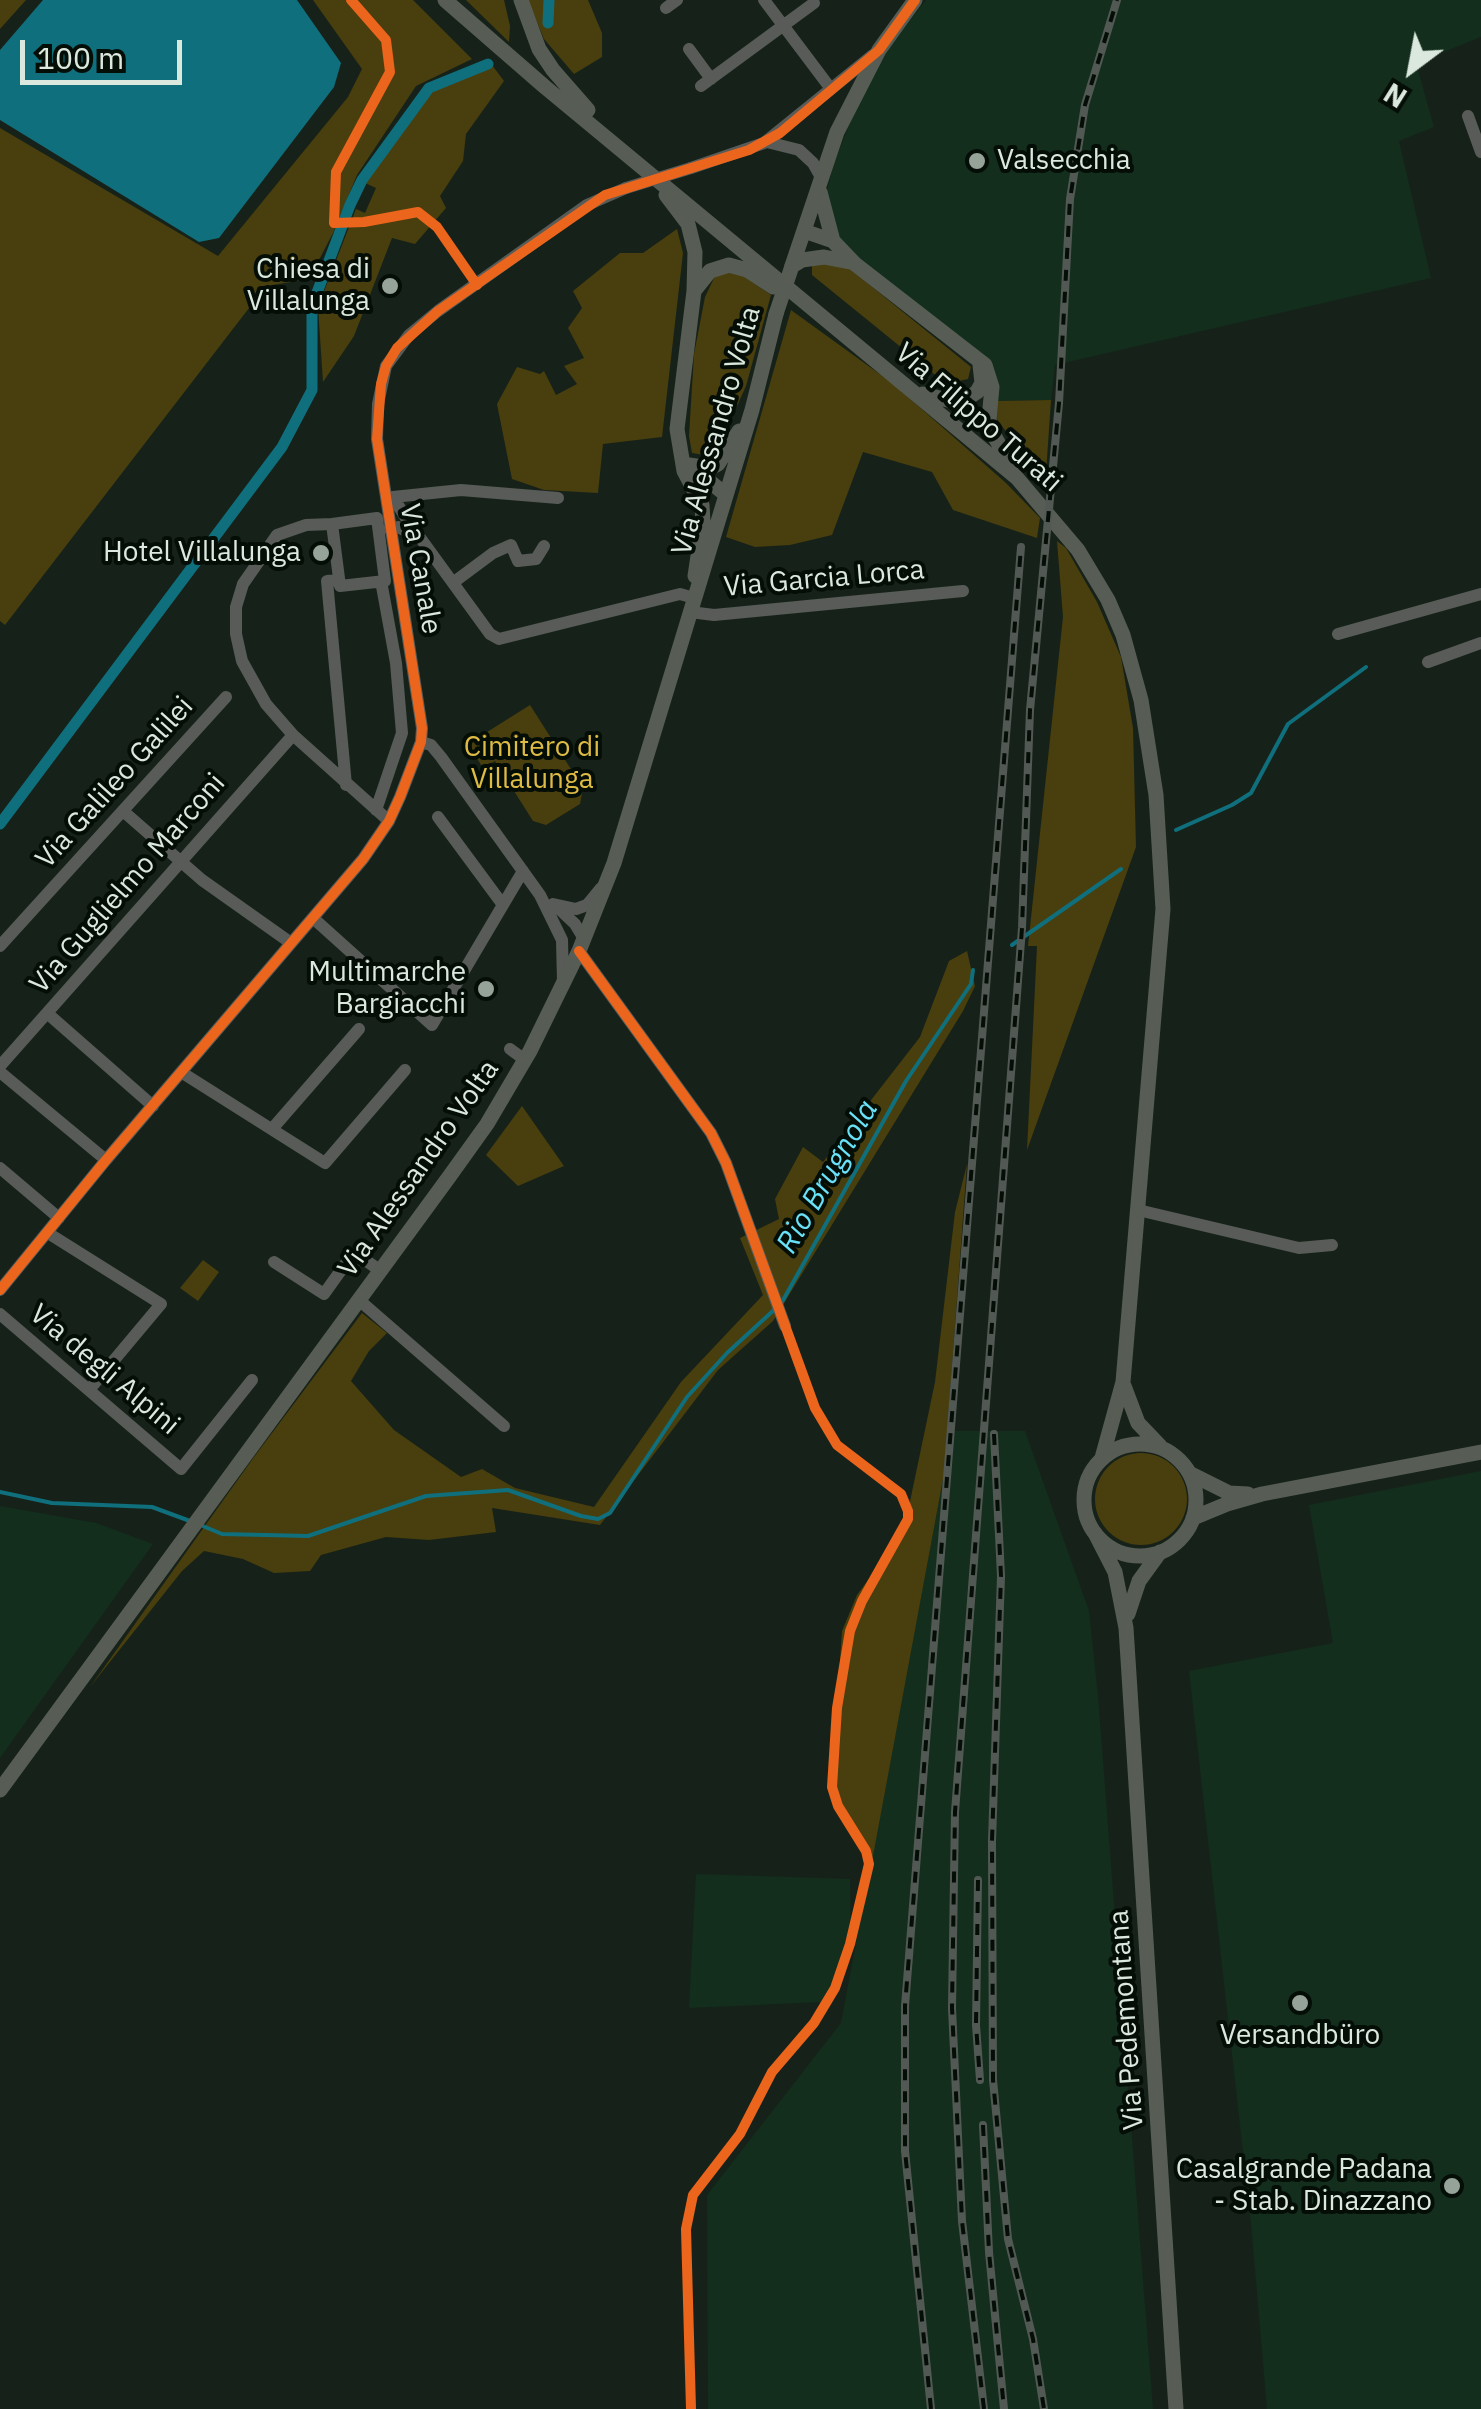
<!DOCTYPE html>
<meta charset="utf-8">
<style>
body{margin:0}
#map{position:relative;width:1481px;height:2409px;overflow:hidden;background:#162219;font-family:"IBM Plex Sans",sans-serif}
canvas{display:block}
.north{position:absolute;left:1361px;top:20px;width:100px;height:100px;-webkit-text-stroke:8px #050d07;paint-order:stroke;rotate:212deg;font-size:28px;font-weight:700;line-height:40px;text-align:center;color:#dae8dd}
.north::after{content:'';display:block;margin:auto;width:35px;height:45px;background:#dae8dd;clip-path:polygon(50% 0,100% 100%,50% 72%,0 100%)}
.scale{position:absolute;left:20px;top:40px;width:162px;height:45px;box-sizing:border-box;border:5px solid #dae8dd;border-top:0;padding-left:12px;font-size:30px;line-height:35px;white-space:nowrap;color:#dae8dd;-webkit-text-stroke:8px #050d07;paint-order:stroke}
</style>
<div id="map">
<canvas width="1481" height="2409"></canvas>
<div class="north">N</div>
<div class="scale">100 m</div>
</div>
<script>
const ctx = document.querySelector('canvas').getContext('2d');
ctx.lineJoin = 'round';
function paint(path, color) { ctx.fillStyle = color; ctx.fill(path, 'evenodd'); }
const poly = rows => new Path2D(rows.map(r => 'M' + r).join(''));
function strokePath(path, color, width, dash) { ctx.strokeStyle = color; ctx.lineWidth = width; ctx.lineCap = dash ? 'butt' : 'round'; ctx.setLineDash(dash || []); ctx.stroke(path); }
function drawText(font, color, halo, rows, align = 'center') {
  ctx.font = font + ' "IBM Plex Sans",sans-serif'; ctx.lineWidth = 8; ctx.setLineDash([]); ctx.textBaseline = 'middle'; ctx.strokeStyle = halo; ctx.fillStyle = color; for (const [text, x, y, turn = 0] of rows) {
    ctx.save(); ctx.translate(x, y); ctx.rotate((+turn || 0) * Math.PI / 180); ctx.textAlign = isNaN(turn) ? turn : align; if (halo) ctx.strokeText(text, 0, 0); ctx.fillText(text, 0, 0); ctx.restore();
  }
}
const built = poly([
 [926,0,1481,0,1481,37,1416,63,1434,127,1399,141,1431,278,1055,365,1051,400,995,401,995,378,858,260,836,237,826,194,834,163,858,103,884,54],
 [952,1431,1025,1431,1089,1611,1098,1696,1153,2409,708,2409,707,2195,841,2023],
 [1481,1471,1481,2409,1267,2409,1251,2223,1189,1671,1333,1643,1309,1505],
 [0,1506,96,1523,153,1544,0,1758],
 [696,1874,850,1879,851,1947,822,2002,689,2008]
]);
const green = poly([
 [0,0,26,0,0,29],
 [313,0,413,0,472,59,416,86,357,175,333,233,309,279,266,286,5,625,0,621,0,128,218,256,348,97,362,69],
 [466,0,504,0,510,26,509,42],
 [528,0,588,0,602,33,602,57,574,74,544,39],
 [492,65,504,81,466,134,463,161,440,196,446,208,415,244,392,238,354,336,323,382,318,307,356,209,365,213,376,188,365,183,432,91],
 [677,229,683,253,662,437,603,444,598,493,544,490,512,479,497,404,517,367,540,374,544,371,556,395,577,384,564,366,584,358,568,328,582,308,573,291,620,253,643,253],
 [812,262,845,265,971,367,968,379,954,382,939,378,812,275],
 [729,272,742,275,771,295,746,386,723,437,710,456,692,453,689,436,694,354,705,297,715,276],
 [791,310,892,383,1006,483,1040,518,1037,538,953,510,932,472,863,452,832,535,790,545,755,547,726,537],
 [1051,400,1045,488,1027,472,1008,434,996,418,995,401],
 [1057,541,1066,548,1097,602,1121,657,1133,728,1136,847,1027,1150,1037,946,1028,946,1063,617],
 [530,705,583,788,580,804,546,825,533,821,495,761,483,768,468,744],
 [967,951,975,986,963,1011,773,1321,718,1370,600,1525,492,1508,496,1532,429,1540,386,1537,321,1555,310,1571,274,1573,243,1559,204,1551,182,1571,90,1687,254,1457,362,1313,387,1333,369,1351,351,1381,394,1430,461,1477,482,1469,515,1488,594,1507,681,1382,763,1295,740,1238,779,1219,775,1199,803,1147,823,1162,920,1037,949,961],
 [522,1106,564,1166,518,1186,486,1155],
 [967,1164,944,1474,873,1856,867,1874,863,1850,834,1806,831,1792,842,1631,857,1595,898,1539,908,1511,935,1382,955,1212],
 [203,1260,219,1272,198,1301,180,1288],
 '1095 1499a46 46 0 1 1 92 0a46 46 0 1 1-92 0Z'
]);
const water = poly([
 [43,0,297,0,341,63,334,87,219,238,199,242,0,120,0,50]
]);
const stream = poly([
 [1176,830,1232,805,1251,793,1288,724,1366,667],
 [1012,945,1121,869],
 [782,1302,906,1081,971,984,973,970],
 [0,1492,52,1503,152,1507,190,1521],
 [198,1524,222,1534,308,1536,426,1496,508,1490,581,1516,598,1519,610,1513,687,1397,727,1353,775,1309]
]);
const canal = poly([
 [548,23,549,0],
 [0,824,282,447,312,390,312,306,350,205,362,180,429,88,488,64]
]);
const minor = poly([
 [764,0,831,89],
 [666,8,677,0],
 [689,49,711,79],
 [701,86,814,3],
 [1468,116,1481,152],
 [767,142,799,150,813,163,822,179],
 [691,168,764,143,873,55],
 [377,518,385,581,340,586,332,524,377,518],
 [332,524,306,525,277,535,243,584,236,607,236,634,242,661,266,704,293,735,389,821],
 [389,529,398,527,421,539,490,634,499,639,680,594,694,598],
 [416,534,393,497,461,490,558,498],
 [339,580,327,581,346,785],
 [454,582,493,553,511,545,518,561,536,559,544,546],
 [690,612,714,615,963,591],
 [1338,634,1481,594],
 [1428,662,1481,643],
 [421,742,431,745,441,757,540,895,562,940,563,981],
 [376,810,402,733,396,663,381,581],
 [123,811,202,880,291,943],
 [438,817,503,905],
 [553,904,576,909,587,905,601,888],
 [555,905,575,924,584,939],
 [313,918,432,1025,523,871],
 [0,946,226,697],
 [579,951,711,1133,726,1163,785,1326],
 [47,1013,153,1106],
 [510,1049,525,1060],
 [0,1066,293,735],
 [0,1072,106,1160],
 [181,1072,325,1163,405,1070],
 [272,1129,359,1029],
 [0,1168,59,1218],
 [1138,1210,1299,1248,1332,1245],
 [48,1233,161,1304,89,1390],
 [274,1262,324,1294,349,1259,365,1260,381,1271],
 [0,1290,106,1160,363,859,389,821,400,797,421,742,422,728,377,439,378,404,386,366,409,335,438,311,587,205,626,188],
 [359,1300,504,1426],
 [0,1314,181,1469,252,1380]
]);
const major = poly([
 [445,0,545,87,1017,478,1078,550,1108,600,1123,635,1141,700,1156,795,1163,909,1123,1382,1102,1458],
 [521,0,539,49,553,70,588,110],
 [820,192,833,241],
 [666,195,688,224,695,252,694,291,677,429,684,471,702,505,703,522,695,576],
 [804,231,833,241,855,264,985,365,992,387,989,419,992,432,1014,471],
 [792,266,837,132,879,50,915,0],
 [792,266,802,260,824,257,850,262],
 [694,291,710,271,729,265,747,270,773,287],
 [923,394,960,403,977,392,982,383,980,365],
 [689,465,710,468,718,464,739,431],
 [691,466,726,495],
 [1124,1386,1138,1423,1160,1446],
 '1084 1500a56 56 0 1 1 112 0a56 56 0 1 1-112 0Z',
 [1191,1474,1229,1493,1248,1494],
 [1193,1518,1227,1504,1262,1494,1481,1452],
 [1095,1533,1115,1572,1126,1628,1176,2409],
 [1128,1614,1139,1581,1160,1552],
 [0,1790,449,1177,487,1124,530,1051,579,951,614,863,752,410,776,314]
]);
const rail = poly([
 [994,1434,1001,1576,992,1841,993,2080,1008,2239,1033,2339,1044,2409],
 [978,1880,976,2025,980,2080],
 [983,2125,989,2252,1004,2409],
 [931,2409,905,2151,905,2006,1021,547],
 [984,2409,962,2221,952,2008,955,1812,1022,928,1030,710,1059,403,1070,199,1085,105,1117,0]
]);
const minorBridge = poly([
 [626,188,691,168]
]);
const majorBridge = poly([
 [776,314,792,266]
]);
const cycleway = poly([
 [351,0,386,40,390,72,336,172,334,223,364,222,418,212,437,227,477,285],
 [579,951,711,1133,726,1163,815,1408,837,1445,901,1494,908,1511,908,1519,862,1601,850,1631,837,1708,832,1787,838,1806,866,1851,869,1864,850,1944,835,1988,814,2023,772,2072,740,2134,693,2195,686,2229,691,2409],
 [0,1290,106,1160,363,859,389,821,400,797,421,742,422,728,377,439,381,384,386,366,397,348,438,311,605,195,749,150,780,133,879,50,915,0]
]);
const markers = [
 [977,161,10,"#95a398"],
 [390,286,10,"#95a398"],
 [321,553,10,"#95a398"],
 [486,989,10,"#95a398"],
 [1300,2003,10,"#95a398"],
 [1452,2186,10,"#95a398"]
];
const poiNames = [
 ["Valsecchia",997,161,"left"],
 ["Chiesa di",370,270],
 ["Villalunga",370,302],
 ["Hotel Villalunga",301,553],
 ["Multimarche",466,973],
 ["Bargiacchi",466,1005],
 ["Versandbüro",1300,2036,"center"],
 ["Casalgrande Padana",1432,2170],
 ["- Stab. Dinazzano",1432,2202]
];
const streetNames = [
 ["Via Filippo Turati",978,418,41],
 ["Via Alessandro Volta",717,431,-74],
 ["Via Canale",420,569,80],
 ["Via Garcia Lorca",824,579,-5],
 ["Via Galileo Galilei",115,783,-48],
 ["Via Guglielmo Marconi",128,884,-49],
 ["Via Alessandro Volta",419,1169,-55],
 ["Via degli Alpini",104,1370,40],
 ["Via Pedemontana",1127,2020,-94]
];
const parkNames = [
 ["Cimitero di",532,748],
 ["Villalunga",532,780]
];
const waterNames = [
 ["Rio Brugnola",828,1177,-60]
];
paint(built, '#132e1c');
paint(green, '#493e0d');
paint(water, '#106f7c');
strokePath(stream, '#106f7c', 4);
strokePath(canal, '#106f7c', 11);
strokePath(minor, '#585b57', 12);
strokePath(major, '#575d55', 15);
strokePath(rail, '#525954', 8);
strokePath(rail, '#050d07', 4, [11]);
strokePath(minorBridge, '#585b57', 12);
strokePath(majorBridge, '#575d55', 15);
strokePath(cycleway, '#eb651d', 10);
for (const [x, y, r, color] of markers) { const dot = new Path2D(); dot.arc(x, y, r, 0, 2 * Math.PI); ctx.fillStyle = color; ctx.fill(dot); strokePath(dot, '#050d07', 4); }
drawText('28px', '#dae8dd', '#050d07', poiNames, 'right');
drawText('28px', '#dae8dd', '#050d07', streetNames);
drawText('28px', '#debb44', '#050d07', parkNames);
drawText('italic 30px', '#69e2f8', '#050d07', waterNames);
</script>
